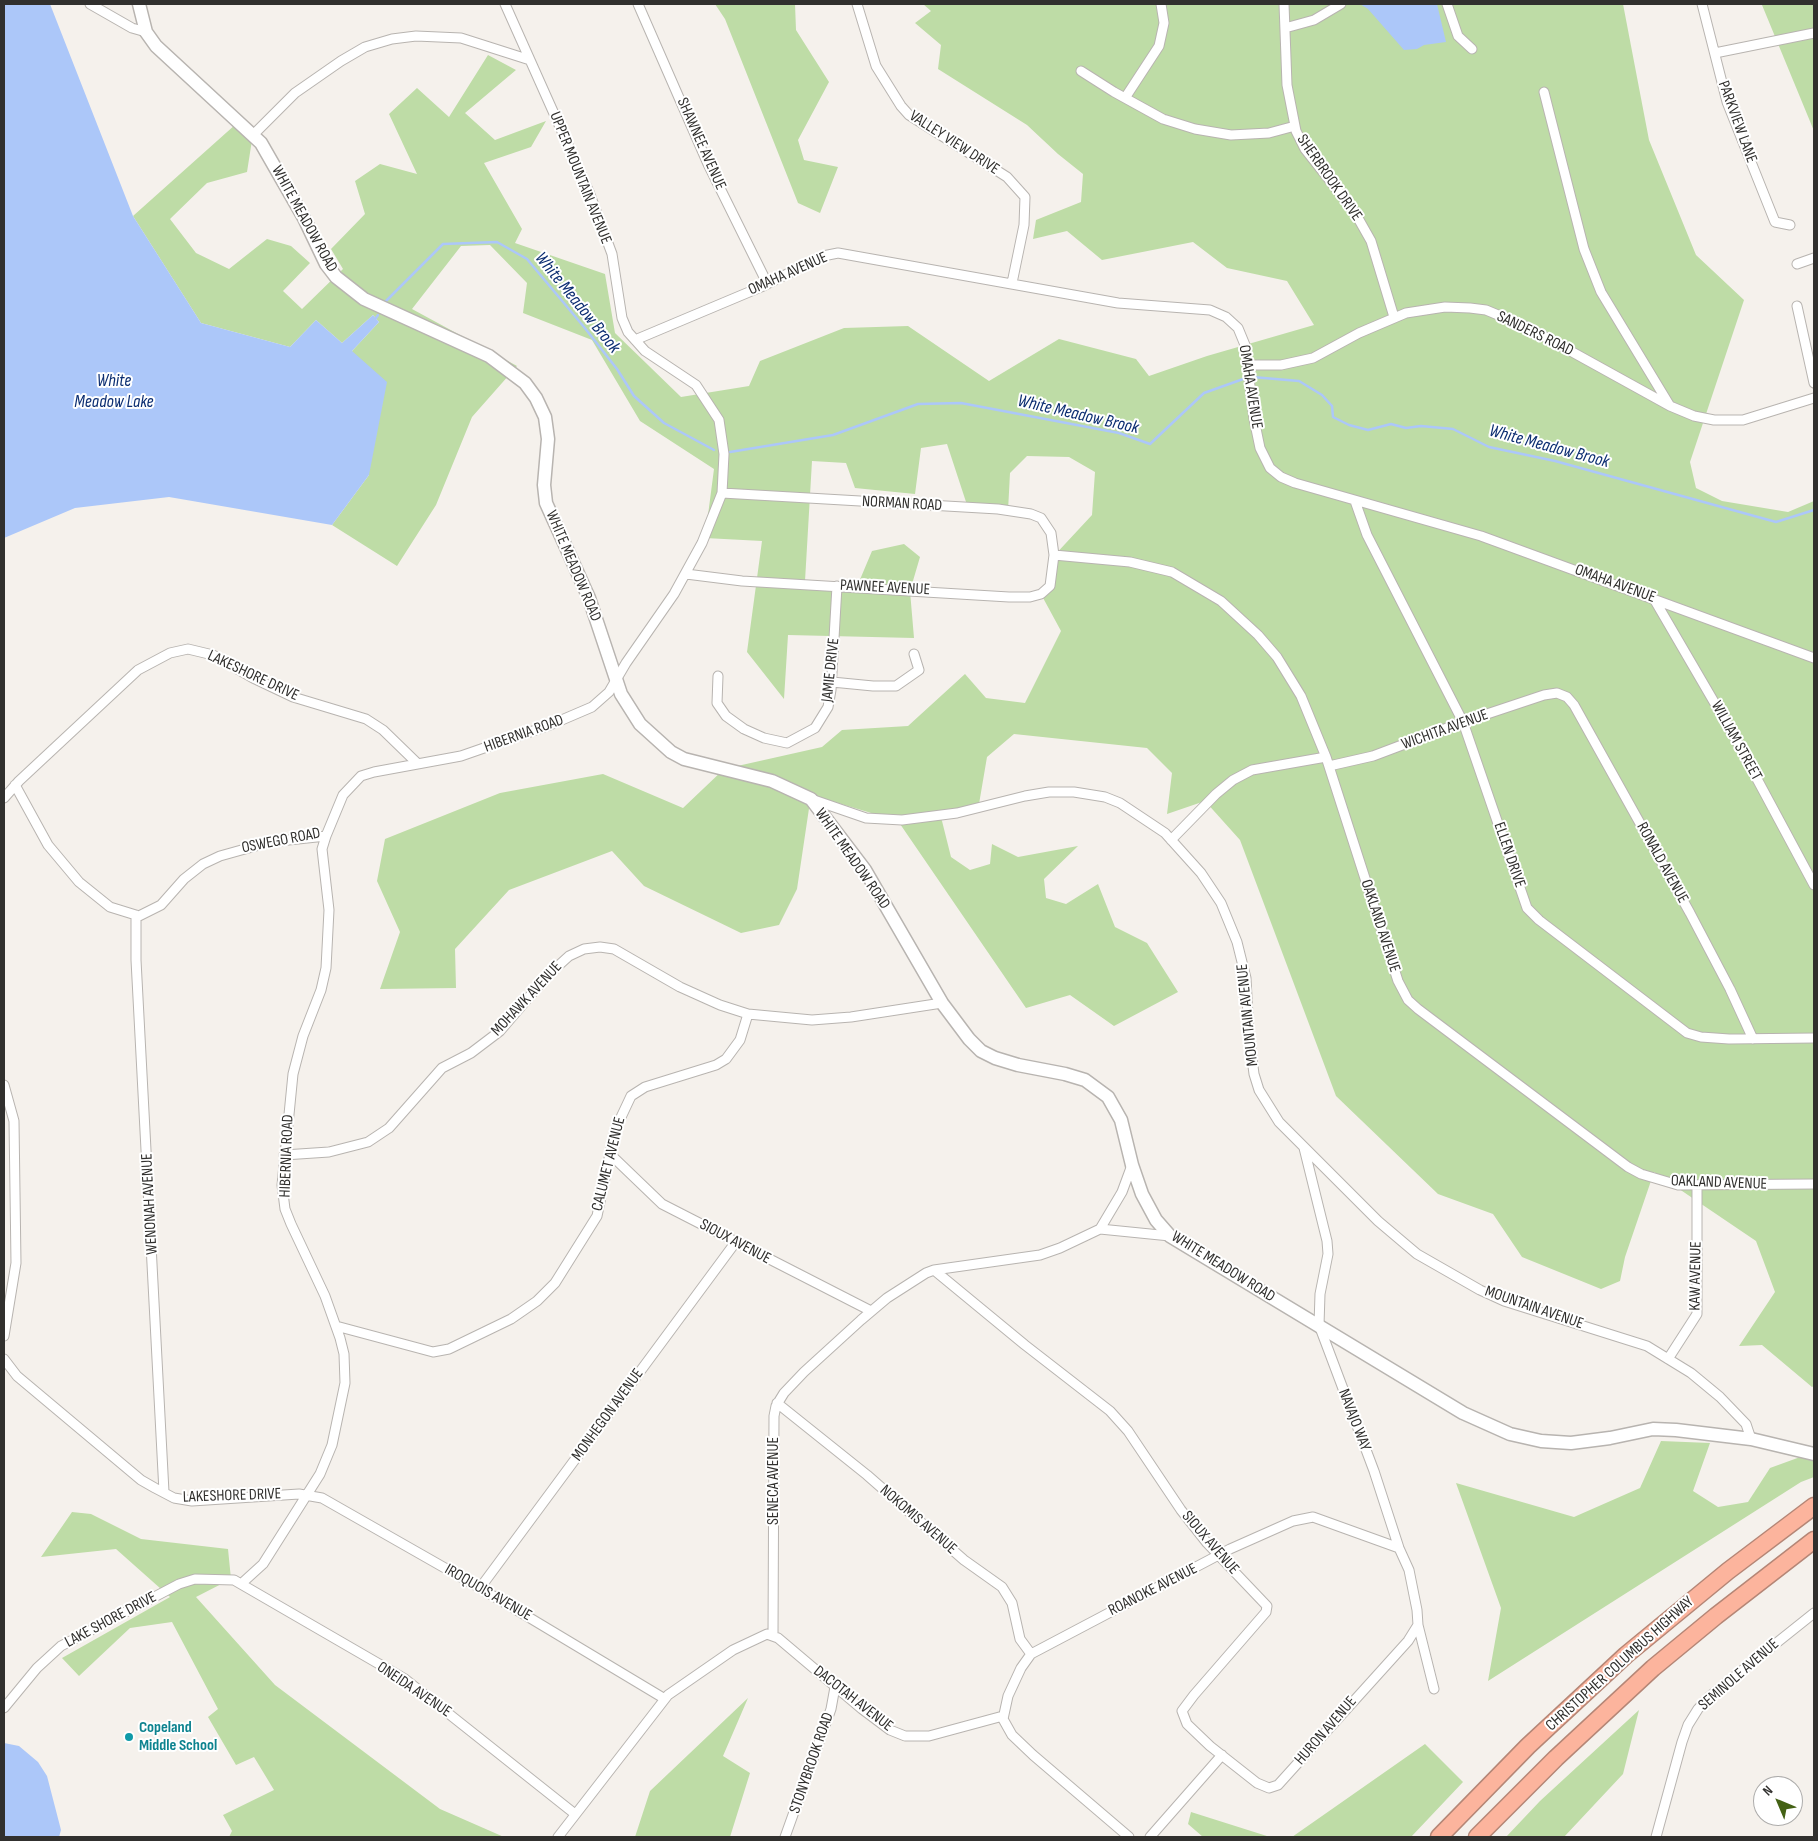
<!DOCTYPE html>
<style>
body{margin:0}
#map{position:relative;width:1818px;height:1841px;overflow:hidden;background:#f5f1ec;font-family:"Sofia Sans Condensed",sans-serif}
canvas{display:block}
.frame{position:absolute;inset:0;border:5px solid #31302e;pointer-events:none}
.north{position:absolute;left:1753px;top:1776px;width:50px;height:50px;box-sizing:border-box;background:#fff;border:1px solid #adacab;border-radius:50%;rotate:315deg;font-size:14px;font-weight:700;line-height:20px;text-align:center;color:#31302e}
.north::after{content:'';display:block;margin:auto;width:18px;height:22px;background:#446215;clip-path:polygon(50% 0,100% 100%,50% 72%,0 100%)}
</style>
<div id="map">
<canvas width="1818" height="1841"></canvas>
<div class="frame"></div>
<div class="north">N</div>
</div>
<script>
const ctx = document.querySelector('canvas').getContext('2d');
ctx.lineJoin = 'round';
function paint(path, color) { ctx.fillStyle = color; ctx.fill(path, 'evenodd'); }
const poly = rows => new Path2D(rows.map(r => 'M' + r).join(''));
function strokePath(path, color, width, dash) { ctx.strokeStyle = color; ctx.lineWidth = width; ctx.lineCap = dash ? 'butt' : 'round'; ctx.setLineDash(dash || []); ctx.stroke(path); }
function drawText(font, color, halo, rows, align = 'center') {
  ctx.font = font + ' "Sofia Sans Condensed",sans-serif'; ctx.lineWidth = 4; ctx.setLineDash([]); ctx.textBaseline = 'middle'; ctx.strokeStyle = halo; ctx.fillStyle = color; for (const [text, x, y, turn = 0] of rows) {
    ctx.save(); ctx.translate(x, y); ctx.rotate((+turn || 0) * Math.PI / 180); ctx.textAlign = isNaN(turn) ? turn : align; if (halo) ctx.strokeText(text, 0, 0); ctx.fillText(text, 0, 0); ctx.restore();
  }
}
const green = poly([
 [715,4,795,4,796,30,829,82,798,140,804,160,838,167,820,213,798,203,725,19],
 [923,4,1623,4,1649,140,1696,255,1744,300,1690,462,1696,488,1722,501,1788,512,1814,501,1814,1386,1812,1387,1762,1345,1739,1346,1775,1292,1756,1241,1654,1172,1625,1257,1620,1281,1601,1289,1522,1257,1493,1214,1438,1194,1336,1096,1240,840,1205,801,1167,814,1172,773,1147,748,1014,734,987,757,979,804,940,813,951,857,970,870,990,864,992,844,1018,857,1078,846,1044,879,1046,898,1066,904,1098,884,1115,927,1147,943,1178,992,1114,1026,1070,995,1026,1008,898,821,811,795,797,889,779,925,741,933,644,886,612,851,509,890,455,949,456,988,380,989,400,932,377,881,385,839,500,793,603,774,683,808,724,769,822,747,842,730,908,726,965,674,986,698,1025,703,1061,631,1042,596,1052,558,1092,515,1095,472,1069,457,1027,456,1010,473,1008,511,968,508,947,444,921,448,915,494,855,488,846,463,812,461,805,581,856,589,872,551,904,544,920,557,910,591,914,638,788,635,784,699,747,652,762,541,705,538,714,469,640,421,592,340,523,313,527,283,490,245,461,246,412,309,517,366,472,417,436,505,397,566,332,525,369,475,352,351,379,322,373,315,342,343,316,320,290,347,201,323,133,216,236,124,252,140,247,172,207,183,170,219,196,253,229,269,267,239,291,246,310,263,283,291,302,309,343,269,331,249,365,214,355,181,380,164,417,174,389,114,417,88,449,117,488,55,516,70,465,113,495,140,546,121,531,147,484,163,522,229,515,243,605,274,615,333,681,397,749,386,760,361,844,328,908,326,989,381,1059,339,1136,359,1149,376,1207,356,1314,325,1287,281,1227,268,1193,242,1102,260,1067,231,1033,239,1036,220,1081,202,1083,174,1058,154,1027,125,938,69,941,45,915,23,931,11],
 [1762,4,1814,4,1814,131,1762,5],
 [1661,1441,1710,1443,1693,1491,1718,1507,1748,1502,1770,1468,1814,1452,1814,1477,1801,1482,1488,1681,1501,1608,1456,1483,1574,1517,1640,1488],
 [72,1512,91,1514,141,1539,228,1549,231,1579,196,1597,275,1685,440,1809,504,1837,229,1837,232,1831,223,1815,274,1790,254,1757,236,1765,208,1717,218,1709,172,1622,130,1628,79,1676,62,1658,170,1597,116,1549,41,1557],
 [748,1698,723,1756,750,1773,730,1837,635,1837,650,1791],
 [1639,1710,1623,1774,1564,1837,1506,1837,1540,1801],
 [1425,1744,1463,1782,1411,1837,1292,1837],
 [1191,1812,1270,1837,1203,1837,1188,1824]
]);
const water = poly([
 [4,4,50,4,133,216,201,323,290,347,316,320,342,343,373,315,379,322,352,351,387,382,369,475,332,525,169,497,75,508,4,538],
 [1360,4,1437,4,1446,42,1424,45,1417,49,1404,50,1368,9],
 [4,1743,19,1746,38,1762,47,1776,61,1830,59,1837,4,1837]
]);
const stream = poly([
 [386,301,443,244,497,242,527,259,584,327,617,369,634,396,664,423,714,450],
 [376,318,378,315],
 [1252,377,1299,381,1322,395,1332,406,1333,417,1349,425,1368,430,1391,424,1406,428,1421,426,1453,429,1489,447,1555,461,1776,522,1814,510],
 [730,452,833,435,918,404,961,403,1119,433,1150,444,1204,393,1246,378]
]);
const street = poly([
 [90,4,132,28,146,32],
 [638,4,708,164,767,283],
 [857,4,876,66,901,106,909,115,1007,177,1025,197,1024,225,1012,283],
 [1284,4,1287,85,1296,131,1305,149,1354,211,1371,241,1394,317],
 [1447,4,1458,36,1472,49],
 [1702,4,1727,102,1775,222,1790,225],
 [1285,28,1314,20,1341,4],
 [1715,53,1814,33],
 [1081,71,1114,92,1163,119,1195,129,1231,135,1269,133,1295,126],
 [1544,92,1584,249,1601,292,1670,406],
 [1125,98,1159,46,1164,23,1161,4],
 [254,134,295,93,341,61,365,47,392,39,416,36,461,38,530,60],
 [1797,264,1814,258],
 [1797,306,1814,383],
 [635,340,761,287,823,256,838,253,1118,303,1210,310,1226,317,1238,328,1245,345,1254,419,1260,448,1270,468,1281,477,1295,483,1481,536,1814,658],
 [1248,365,1281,365,1313,358,1359,333,1406,313,1445,307,1470,308,1486,310,1527,327,1670,406,1694,416,1714,420,1743,420,1814,398],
 [1355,501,1367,535,1463,722,1527,908,1539,920,1687,1033,1701,1037,1729,1039,1814,1038],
 [1054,555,1130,562,1172,572,1221,601,1258,635,1277,657,1301,696,1326,757,1398,981,1408,1000,1418,1009,1628,1167,1641,1174,1678,1185,1814,1184],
 [686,574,742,581,1009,597,1030,597,1041,594,1050,586,1054,555,1051,533,1041,518,1031,514,998,509,722,493],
 [1654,599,1735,738,1814,885],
 [718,676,717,703,726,716,744,729,764,738,787,743,815,728,828,707,831,690,837,586],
 [832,682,873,686,896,686,919,670,914,654],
 [1329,766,1373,756,1463,722,1544,695,1557,693,1567,697,1574,705,1690,913,1730,989,1753,1039],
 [15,785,48,845,79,882,110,907,139,916,161,905,184,879,203,864,220,856,270,842,326,836,343,795,361,776,374,772,461,756,550,725,592,707,609,692,626,663,674,594,702,543,722,493,724,454,719,420,696,385,645,351,628,332,622,318,612,254,589,192,505,4],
 [4,798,19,781,138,670,170,653,188,649,213,655,253,678,293,697,366,719,383,730,418,764],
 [811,799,866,818,902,820,957,813,1025,796,1049,792,1074,792,1105,797,1120,803,1165,833,1201,873,1221,903,1237,942,1246,978,1249,1034,1254,1074,1259,1090,1279,1122,1378,1221,1417,1254,1480,1290,1504,1301,1647,1346,1691,1373,1720,1397,1746,1424,1751,1439],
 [1171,840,1216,794,1233,780,1252,770,1326,757],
 [136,915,136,960,164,1492],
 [4,1085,14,1121,16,1263,4,1336],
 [1304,1148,1327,1241,1328,1254,1320,1294,1319,1325,1374,1471,1399,1548,1409,1570,1417,1610,1418,1625,1434,1689],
 [284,1155,329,1152,368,1142,389,1128,442,1068,471,1053,500,1031,547,976,569,956,584,949,600,947,614,949,680,987,720,1005,748,1014,812,1020,851,1017,942,1003],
 [611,1155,662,1204,871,1311],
 [1100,1229,1170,1236],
 [934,1270,1025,1345,1110,1411,1128,1431,1181,1510,1207,1543,1267,1606,1266,1612,1194,1695,1182,1711,1187,1724,1210,1746,1257,1783,1269,1788,1278,1785,1408,1641,1418,1625],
 [336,1326,433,1352,449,1349,511,1319,537,1301,555,1283,597,1216,615,1130,631,1096,645,1087,716,1065,726,1059,740,1040,748,1014],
 [4,1359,17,1376,141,1480,155,1488,174,1498,192,1501,299,1494,322,1498,480,1588,665,1699],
 [1668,1359,1697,1314,1697,1185],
 [777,1403,867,1475,964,1560,1002,1587,1012,1603,1020,1639,1031,1654],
 [241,1584,263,1564,320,1474,332,1445,345,1383,344,1354,340,1338,325,1296,291,1224,285,1209,282,1185,293,1074,303,1036,321,990,326,968,329,910,322,849,326,836],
 [480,1588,735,1243],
 [773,1636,774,1416,776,1406,784,1393,804,1372,861,1320,887,1298,926,1273,934,1270,1040,1255,1060,1248,1100,1229,1122,1192,1132,1165],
 [4,1708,37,1668,61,1646,179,1584,195,1579,234,1580,405,1679,575,1814],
 [558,1837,668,1695,733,1650,767,1634,778,1638,862,1709,890,1730,905,1736,929,1736,1003,1716],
 [785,1837,831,1709,835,1687],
 [1129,1837,1033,1755,1012,1735,1003,1719,1008,1696,1021,1668,1031,1654,1230,1549,1293,1521,1313,1517,1399,1548],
 [1150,1837,1222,1755],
 [1656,1837,1682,1742,1688,1725,1698,1709,1710,1696,1814,1613]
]);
const secondary = poly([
 [139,4,146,32,156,46,261,143,304,218,326,264,336,277,364,299,489,356,525,383,536,398,545,417,548,439,544,485,546,503,589,598,621,694,640,724,671,752,684,759,772,781,811,799,865,870,942,1003,969,1039,981,1051,995,1058,1018,1065,1065,1074,1085,1080,1108,1097,1121,1120,1132,1165,1142,1194,1156,1220,1170,1236,1463,1413,1510,1434,1541,1441,1571,1443,1610,1438,1653,1429,1676,1430,1751,1439,1814,1454]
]);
const highway = poly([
 [1439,1837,1528,1746,1626,1655,1728,1571,1814,1506],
 [1477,1837,1556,1758,1653,1668,1716,1616,1814,1540]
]);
const markers = [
 [129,1737,5,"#0f9aa8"]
];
const streetNames = [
 ["PARKVIEW LANE",1737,122,70],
 ["VALLEY VIEW DRIVE",954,143,33],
 ["SHAWNEE AVENUE",701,144,66],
 ["UPPER MOUNTAIN AVENUE",580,178,68],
 ["SHERBROOK DRIVE",1329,178,55],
 ["WHITE MEADOW ROAD",304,219,61],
 ["OMAHA AVENUE",788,274,-24],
 ["SANDERS ROAD",1535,334,26],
 ["OMAHA AVENUE",1250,387,81],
 ["NORMAN ROAD",902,504,3],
 ["WHITE MEADOW ROAD",573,566,67],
 ["OMAHA AVENUE",1615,584,20],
 ["PAWNEE AVENUE",885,588,3],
 ["JAMIE DRIVE",831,670,-84],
 ["LAKESHORE DRIVE",253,676,25],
 ["WICHITA AVENUE",1445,730,-20],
 ["HIBERNIA ROAD",524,734,-20],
 ["WILLIAM STREET",1736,741,61],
 ["OSWEGO ROAD",281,841,-11],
 ["ELLEN DRIVE",1509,855,71],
 ["WHITE MEADOW ROAD",852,859,55],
 ["RONALD AVENUE",1662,863,61],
 ["OAKLAND AVENUE",1380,926,72],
 ["MOHAWK AVENUE",527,999,-47],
 ["MOUNTAIN AVENUE",1248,1015,-96],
 ["HIBERNIA ROAD",287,1156,-88],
 ["CALUMET AVENUE",609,1164,-76],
 ["OAKLAND AVENUE",1719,1183,2],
 ["WENONAH AVENUE",150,1204,-93],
 ["SIOUX AVENUE",735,1242,28],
 ["WHITE MEADOW ROAD",1223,1267,32],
 ["KAW AVENUE",1696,1276,-89],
 ["MOUNTAIN AVENUE",1534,1308,19],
 ["MONHEGON AVENUE",608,1415,-54],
 ["NAVAJO WAY",1354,1420,69],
 ["SENECA AVENUE",774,1481,-90],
 ["LAKESHORE DRIVE",232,1496,-2],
 ["NOKOMIS AVENUE",918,1520,41],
 ["SIOUX AVENUE",1210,1543,49],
 ["ROANOKE AVENUE",1153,1590,-27],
 ["IROQUOIS AVENUE",488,1593,30],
 ["LAKE SHORE DRIVE",111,1620,-28],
 ["CHRISTOPHER COLUMBUS HIGHWAY",1620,1664,-42],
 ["SEMINOLE AVENUE",1739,1675,-41],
 ["ONEIDA AVENUE",414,1690,34],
 ["DACOTAH AVENUE",853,1699,38],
 ["HURON AVENUE",1326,1731,-49],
 ["STONYBROOK ROAD",812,1763,-71]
];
const cultureNames = [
 ["Copeland",139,1728],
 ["Middle School",139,1746]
];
const waterNames = [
 ["White Meadow Brook",577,303,51],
 ["White",114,381],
 ["Meadow Lake",114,402],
 ["White Meadow Brook",1078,415,13],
 ["White Meadow Brook",1549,447,15]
];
paint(green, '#bedca6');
paint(water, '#acc7f9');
strokePath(stream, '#acc7f9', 2.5);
strokePath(street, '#b8b4b0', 11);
strokePath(secondary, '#b8b4b0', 15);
strokePath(highway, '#b58676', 19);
strokePath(street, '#fff', 9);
strokePath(secondary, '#fff', 12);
strokePath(highway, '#fcb49d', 16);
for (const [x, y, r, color] of markers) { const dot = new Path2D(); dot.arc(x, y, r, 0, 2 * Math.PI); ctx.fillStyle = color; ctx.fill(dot); strokePath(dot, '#fff', 2); }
drawText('16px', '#31302e', '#fff', streetNames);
drawText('bold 16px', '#0d838f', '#fff', cultureNames, 'left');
drawText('italic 18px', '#0b2d71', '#fff', waterNames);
</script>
